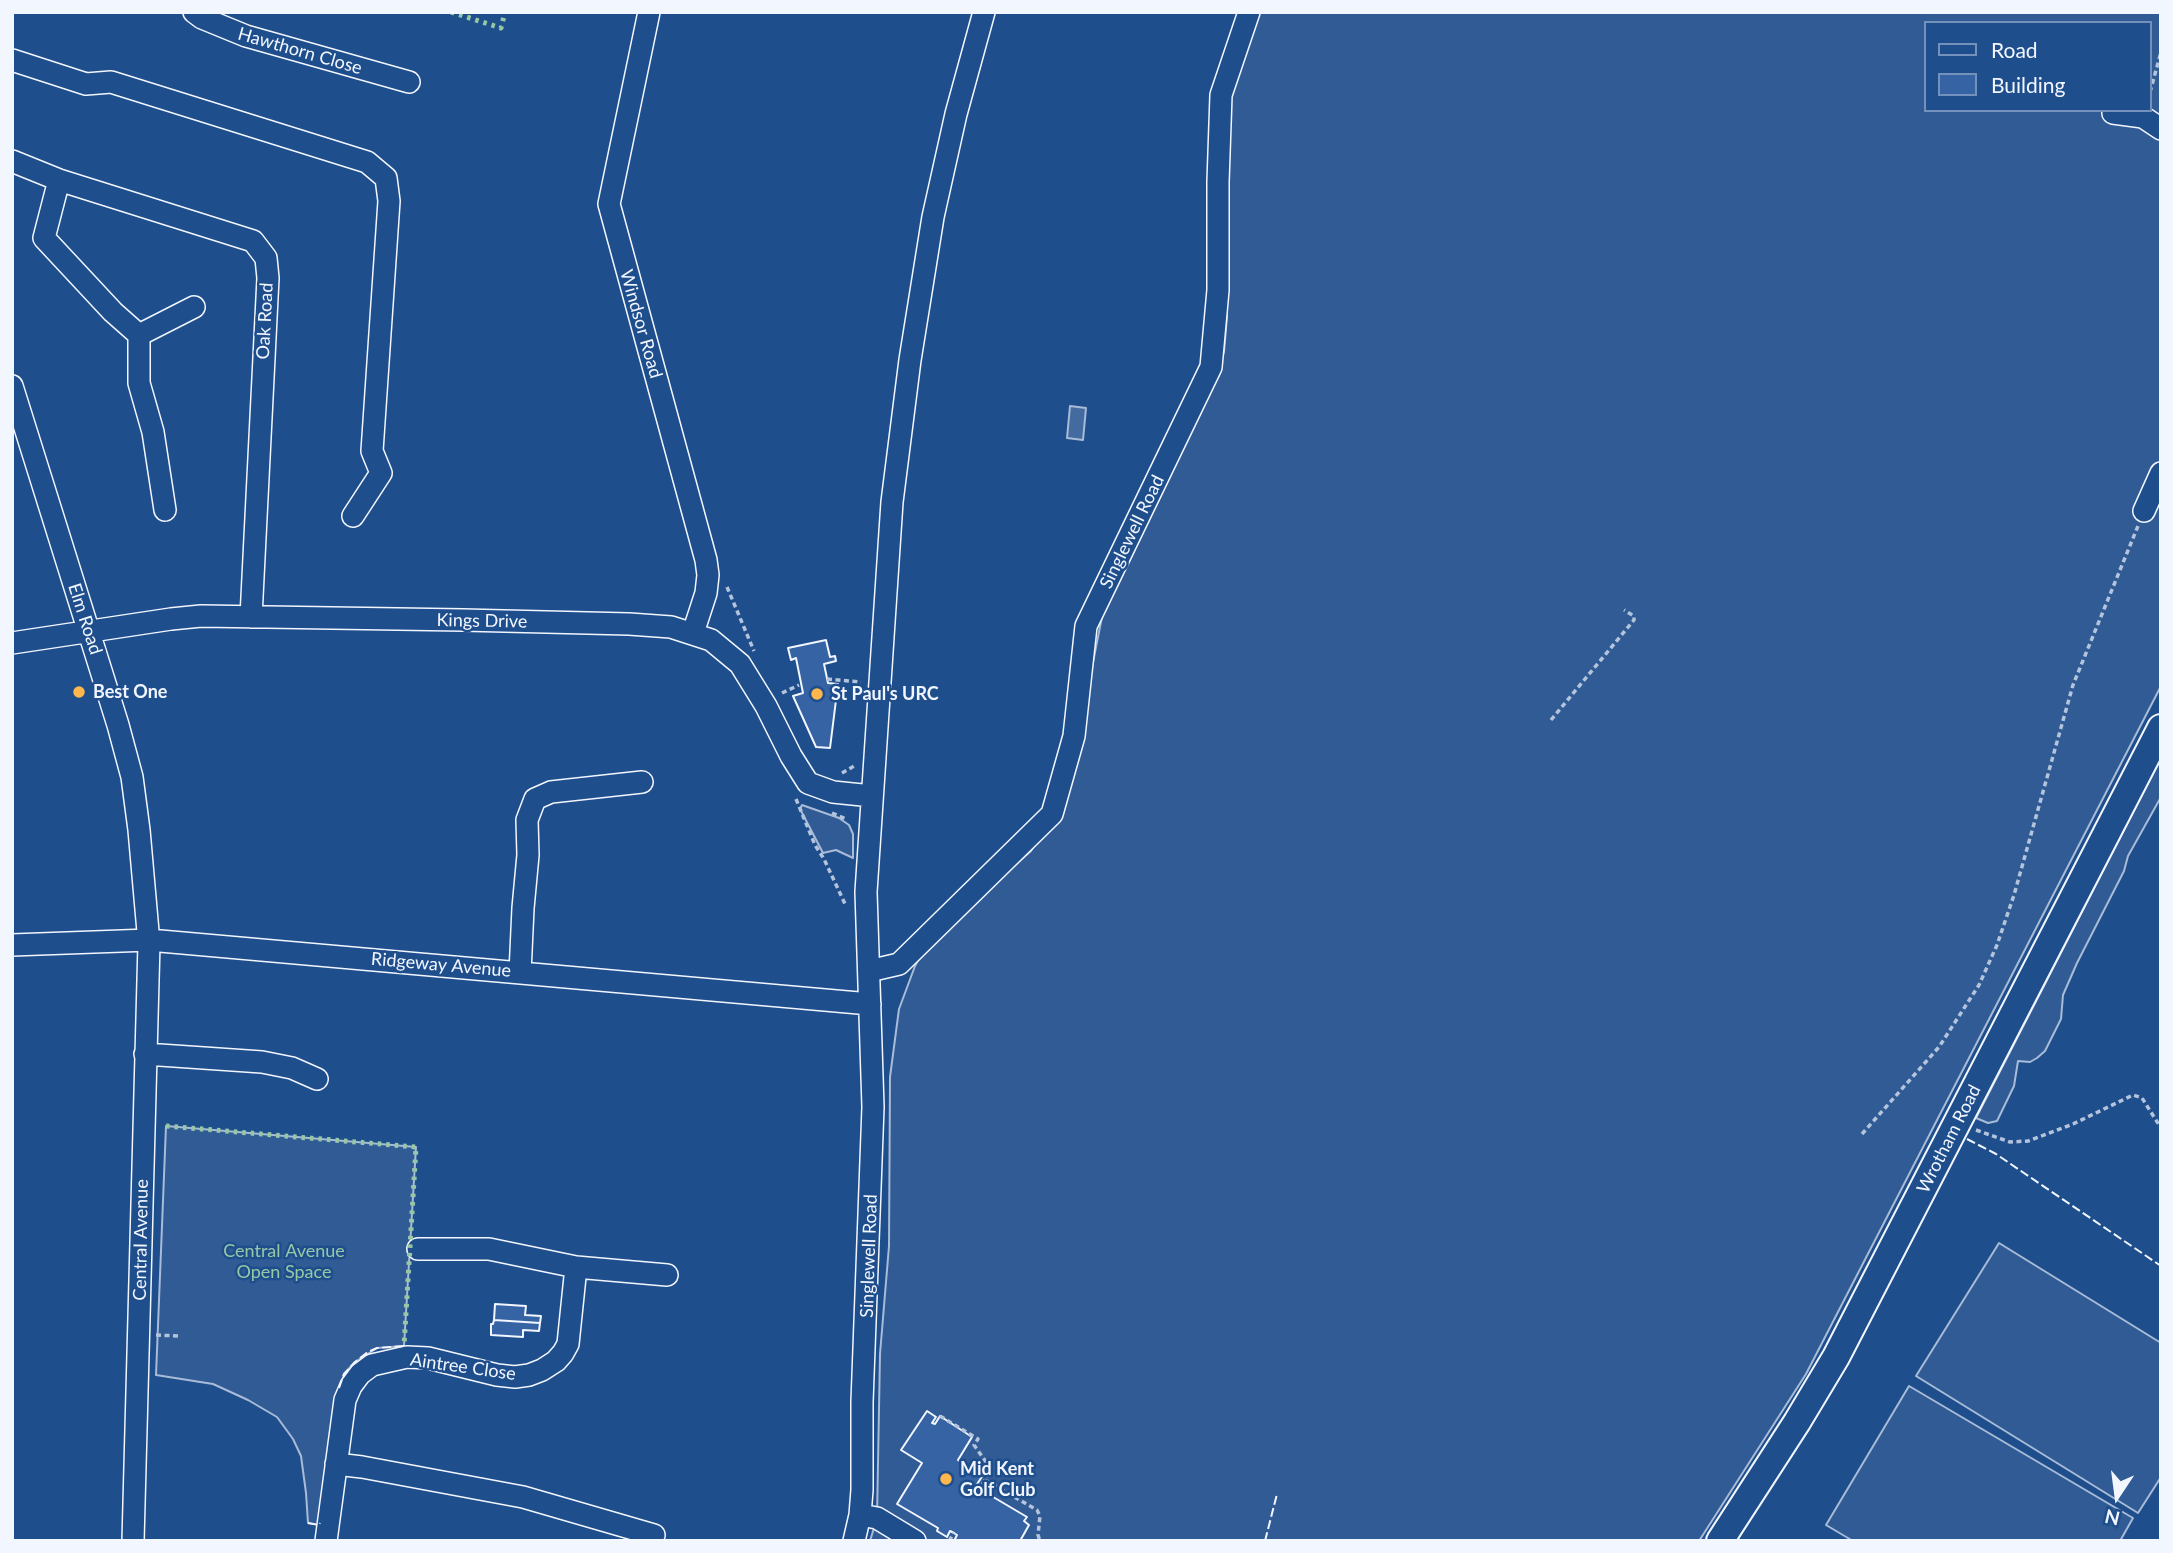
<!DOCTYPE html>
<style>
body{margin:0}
#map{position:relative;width:2173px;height:1553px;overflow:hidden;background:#1f4e8c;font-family:Lato,sans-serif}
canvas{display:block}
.frame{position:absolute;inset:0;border:14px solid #f2f6ff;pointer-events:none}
.legend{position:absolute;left:1924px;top:21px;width:228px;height:91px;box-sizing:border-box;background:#1f4e8c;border:2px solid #7391ba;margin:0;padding:9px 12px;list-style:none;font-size:21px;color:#f2f6ff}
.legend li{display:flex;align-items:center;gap:14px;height:35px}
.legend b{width:35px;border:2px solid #7391ba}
.north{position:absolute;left:2082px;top:1462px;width:70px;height:70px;-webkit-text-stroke:5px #1f4e8c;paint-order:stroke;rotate:193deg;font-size:19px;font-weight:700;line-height:28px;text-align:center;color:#f2f6ff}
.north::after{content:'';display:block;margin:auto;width:24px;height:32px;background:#f2f6ff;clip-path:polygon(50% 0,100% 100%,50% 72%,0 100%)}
</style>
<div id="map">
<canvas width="2173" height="1553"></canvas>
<div class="frame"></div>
<ul class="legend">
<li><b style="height:9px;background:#1f4e8c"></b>Road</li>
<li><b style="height:19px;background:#3563a3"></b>Building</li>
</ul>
<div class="north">N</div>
</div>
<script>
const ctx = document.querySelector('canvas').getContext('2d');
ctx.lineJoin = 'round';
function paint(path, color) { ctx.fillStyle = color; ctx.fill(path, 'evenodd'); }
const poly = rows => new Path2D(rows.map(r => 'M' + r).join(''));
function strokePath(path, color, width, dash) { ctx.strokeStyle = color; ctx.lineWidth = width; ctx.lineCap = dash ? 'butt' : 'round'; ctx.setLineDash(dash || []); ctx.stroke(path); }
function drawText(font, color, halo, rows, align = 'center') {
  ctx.font = font + ' Lato,sans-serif'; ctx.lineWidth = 5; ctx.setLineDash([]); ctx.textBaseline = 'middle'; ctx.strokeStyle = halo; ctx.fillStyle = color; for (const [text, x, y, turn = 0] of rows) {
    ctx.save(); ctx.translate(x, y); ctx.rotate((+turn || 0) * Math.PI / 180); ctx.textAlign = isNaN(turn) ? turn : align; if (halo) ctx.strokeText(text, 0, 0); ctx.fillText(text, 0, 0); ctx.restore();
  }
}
const built = poly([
 [1255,12,2161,12,2161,686,1806,1374,1699,1541,870,1541,877,1518,880,1354,889,1246,890,1077,899,1009,915,966,929,940,1031,851,1058,807,1079,734,1107,591,1214,384,1224,352,1227,317,1227,110,1255,12],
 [1926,23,2150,23,2150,110,1926,110,1926,23],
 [2161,758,2161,797,2128,856,2124,871,2077,963,2063,995,2061,1019,2045,1051,2037,1058,2030,1062,2018,1061,2014,1086,1997,1121,1988,1123,1976,1118,2161,758],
 [802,805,839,818,849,825,853,834,853,858,836,850,823,853,800,809,802,805],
 [166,1126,416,1147,404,1346,377,1348,355,1362,344,1374,338,1395,319,1525,308,1523,306,1493,301,1456,293,1439,277,1417,248,1400,213,1384,156,1375,166,1126],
 [1999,1243,2161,1343,2161,1477,2138,1513,1916,1376,1999,1243],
 [1909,1386,2133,1518,2120,1541,1853,1541,1826,1525,1909,1386]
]);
const water = poly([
 [1070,406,1086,408,1083,440,1067,438,1070,406]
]);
const building = poly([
 [826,640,830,657,835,656,836,661,824,664,828,683,838,684,830,748,816,747,793,696,803,693,796,658,791,660,788,648,826,640],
 [495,1304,526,1306,525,1315,541,1316,540,1323,494,1320,495,1304],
 [494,1320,540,1323,539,1331,523,1330,523,1337,491,1335,491,1324,493,1324,494,1320],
 [927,1411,936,1417,932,1423,935,1424,940,1416,972,1437,958,1460,983,1475,972,1492,980,1496,983,1491,1027,1517,1024,1521,1029,1525,1020,1541,954,1541,957,1535,954,1533,950,1531,947,1537,937,1531,938,1528,897,1504,922,1463,901,1450,927,1411]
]);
const path = poly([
 [2150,92,2161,52],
 [727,587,754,651],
 [827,679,861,682],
 [782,693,799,685],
 [1551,720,1634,620,1634,616,1624,610],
 [842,773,856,765],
 [796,799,815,845,824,859,846,906],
 [832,813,846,819],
 [1976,1130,2010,1142,2028,1141,2073,1124,2133,1095,2142,1098,2161,1128],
 [1862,1134,1939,1047,1979,985,1997,945,2014,895,2073,685,2138,526],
 [156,1335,178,1336],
 [940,1416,978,1439,974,1445,991,1469,977,1494],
 [985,1480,1037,1510,1040,1516,1038,1535,1040,1541],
 [949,1541,954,1533]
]);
const minor = poly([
 [194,12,202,18,246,36,409,82],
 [649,12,609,204,706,560,708,575,706,593,693,633],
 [12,60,86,84,111,82,367,162,386,178,389,201,372,451,381,473,353,516],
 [2113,113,2143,117,2161,129],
 [12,161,59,180,253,241,266,258,268,278,251,617],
 [59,180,44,238,113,312,139,335,139,383,153,432,165,510],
 [139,335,194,307],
 [12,386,118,725,132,777,139,830,149,943,133,1541],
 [2144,511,2161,473],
 [12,643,171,619,201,616,463,620,629,624,671,627,711,640,740,664,766,706,791,756,808,783,833,792,872,796],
 [12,945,149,940,870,1004],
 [869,971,899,964,1052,814,1074,736,1086,626,1211,367,1218,290,1218,182,1221,95,1249,12],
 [520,973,523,908,528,855,527,820,535,799,551,792,642,782],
 [145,1054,262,1062,292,1068,317,1079],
 [418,1249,489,1249,576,1267],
 [336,1464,362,1467,523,1497,654,1535],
 [860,1515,877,1518,915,1541],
 [326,1541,345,1400,351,1386,360,1374,372,1365,407,1357,428,1358,497,1375,515,1377,529,1375,542,1370,556,1361,563,1353,568,1344,576,1267,667,1275],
 [854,1541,860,1515,862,1490,862,1402,873,1107,866,892,892,502,910,360,933,217,956,114,984,12]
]);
const major = poly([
 [1720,1541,1797,1422,1836,1357,2161,728]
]);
const hedge = poly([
 [451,12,501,28,505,12],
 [166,1126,416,1147,404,1346]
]);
const fence = poly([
 [1967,1139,1996,1154,2161,1266],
 [339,1388,344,1374,355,1362,368,1352,377,1348,404,1346],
 [308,1523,319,1525,320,1523],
 [1265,1541,1277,1494]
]);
const markers = [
 [79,692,7,"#ffb74d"],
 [817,694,7,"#ffb74d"],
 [946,1479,7,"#ffb74d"]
];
const streetNames = [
 ["Hawthorn Close",300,51,16],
 ["Oak Road",265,321,-87],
 ["Windsor Road",641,324,74],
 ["Singlewell Road",1132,532,-64],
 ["Elm Road",85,619,72],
 ["Kings Drive",482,621,1],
 ["Ridgeway Avenue",441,965,5],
 ["Wrotham Road",1949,1139,-63],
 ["Central Avenue",141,1240,-89],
 ["Singlewell Road",869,1256,-88],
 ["Aintree Close",463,1367,8]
];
const poiNames = [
 ["Best One",93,692],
 ["St Paul's URC",831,694],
 ["Mid Kent",960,1469],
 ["Golf Club",960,1490]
];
const parkNames = [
 ["Central Avenue",284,1251],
 ["Open Space",284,1272]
];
paint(built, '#305b95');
strokePath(built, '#a8bbd7', 2);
paint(water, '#446ba0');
strokePath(water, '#a8bbd7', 2);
paint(building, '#3563a3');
strokePath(building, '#f2f6ff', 2);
strokePath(minor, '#f2f6ff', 24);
strokePath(major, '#f2f6ff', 30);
strokePath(path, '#b3c4dc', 3.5, [5, 3.5]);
strokePath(minor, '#1f4e8c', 21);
strokePath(major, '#1f4e8c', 26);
strokePath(hedge, '#97c8a6', 5, [3.5, 5]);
strokePath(fence, '#f2f6ff', 2, [9, 3.5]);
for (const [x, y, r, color] of markers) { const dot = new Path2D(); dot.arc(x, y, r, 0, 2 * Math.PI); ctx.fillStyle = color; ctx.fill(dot); strokePath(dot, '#1f4e8c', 2.5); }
drawText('18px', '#f2f6ff', '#1f4e8c', streetNames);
drawText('bold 18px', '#f2f6ff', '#1f4e8c', poiNames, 'left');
drawText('18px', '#97c8a6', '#1f4e8c', parkNames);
</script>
